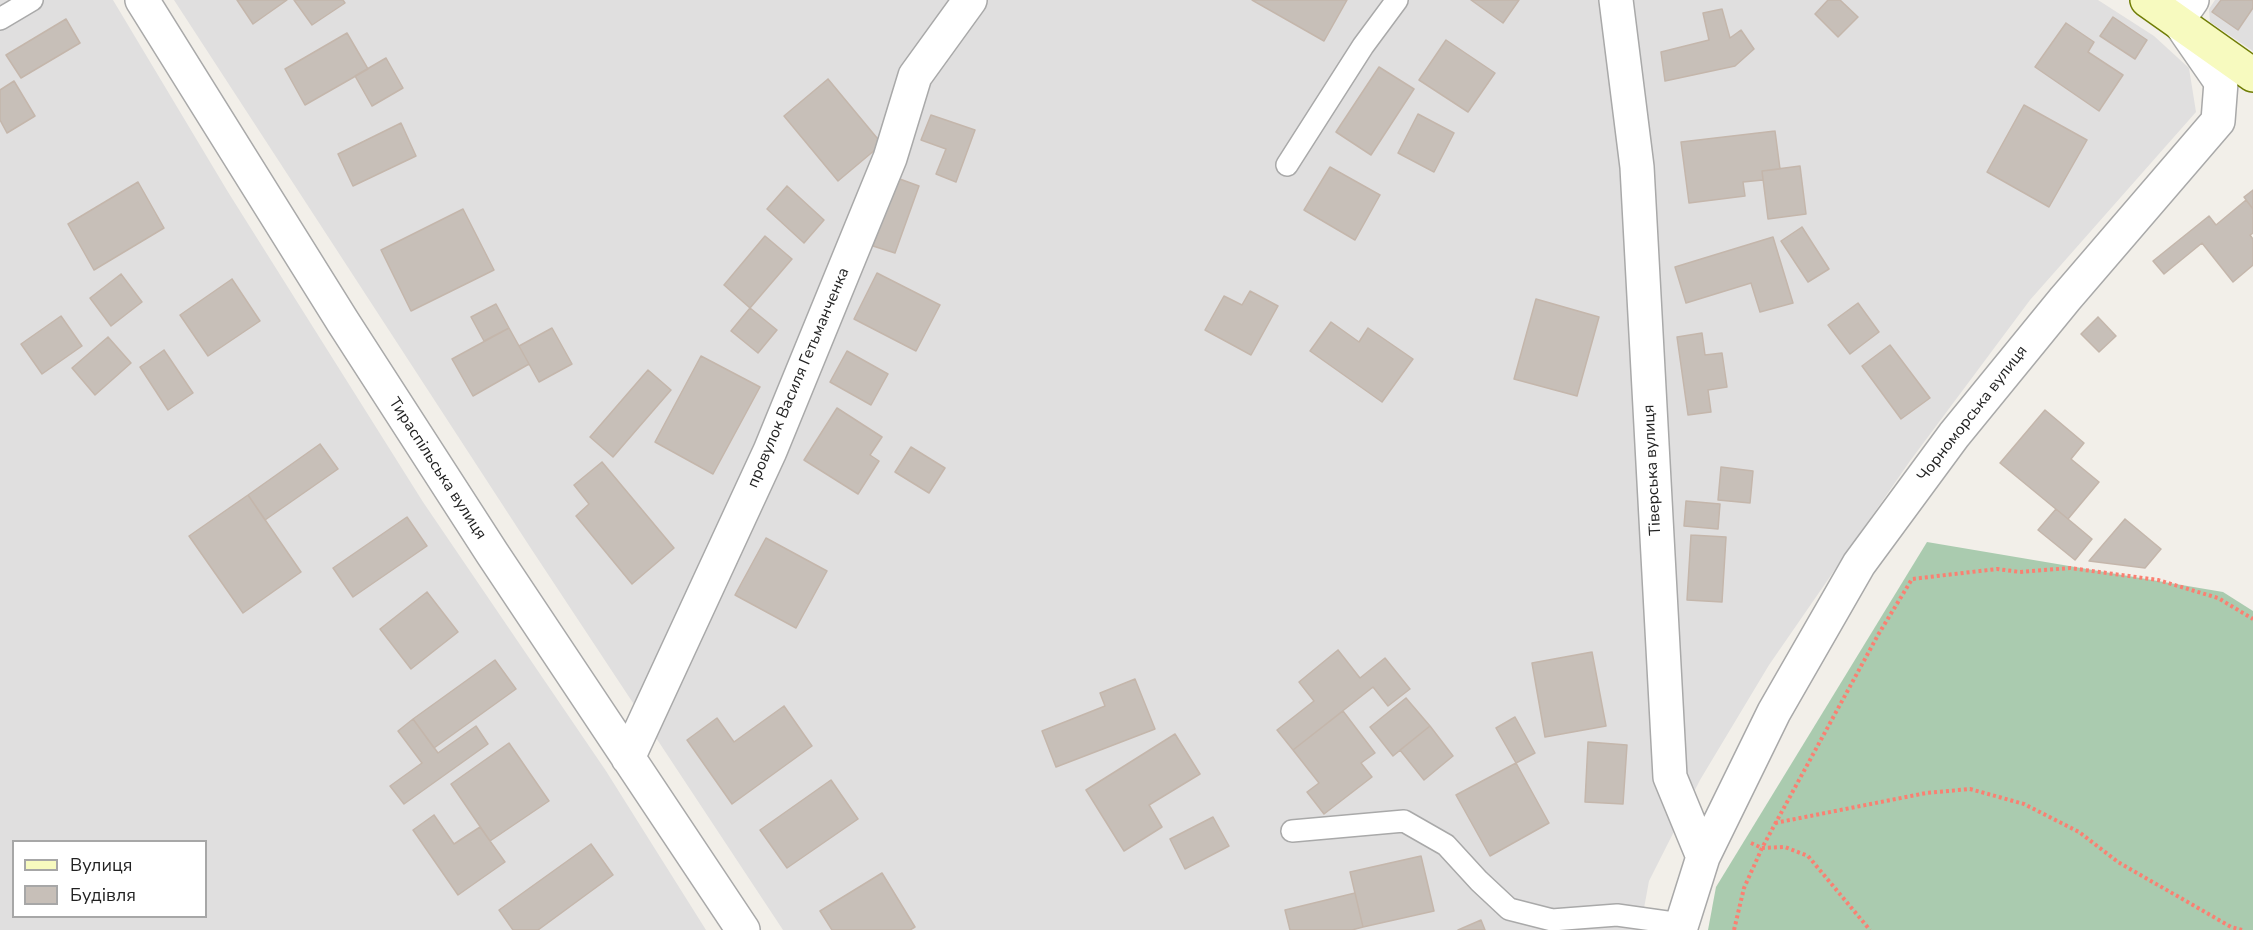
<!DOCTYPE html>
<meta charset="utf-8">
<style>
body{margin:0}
#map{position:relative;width:2253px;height:930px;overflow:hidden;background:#f2efe9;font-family:"Nunito Sans",sans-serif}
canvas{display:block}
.legend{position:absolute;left:12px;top:840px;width:195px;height:78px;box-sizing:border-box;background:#fff;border:2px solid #a7a7a7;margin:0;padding:8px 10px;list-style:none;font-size:18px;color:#222}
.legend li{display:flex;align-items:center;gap:12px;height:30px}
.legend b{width:30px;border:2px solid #a7a7a7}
</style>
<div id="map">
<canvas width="2253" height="930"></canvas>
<ul class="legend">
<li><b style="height:8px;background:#f7fabf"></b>Вулиця</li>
<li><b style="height:16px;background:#c7bfb8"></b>Будівля</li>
</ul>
</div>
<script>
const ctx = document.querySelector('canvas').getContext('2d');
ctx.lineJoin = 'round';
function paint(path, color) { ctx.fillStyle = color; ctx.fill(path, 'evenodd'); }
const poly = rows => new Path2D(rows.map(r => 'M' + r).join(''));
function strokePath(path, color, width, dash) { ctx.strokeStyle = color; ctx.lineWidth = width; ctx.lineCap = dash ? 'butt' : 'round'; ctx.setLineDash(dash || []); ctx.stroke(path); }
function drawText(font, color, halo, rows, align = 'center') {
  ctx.font = font + ' "Nunito Sans",sans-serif'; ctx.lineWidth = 6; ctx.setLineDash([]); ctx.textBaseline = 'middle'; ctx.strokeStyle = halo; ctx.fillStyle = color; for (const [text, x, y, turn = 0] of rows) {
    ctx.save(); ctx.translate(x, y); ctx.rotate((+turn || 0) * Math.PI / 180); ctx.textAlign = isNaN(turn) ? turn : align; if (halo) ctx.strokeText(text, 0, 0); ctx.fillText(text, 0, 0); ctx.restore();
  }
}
const residential = poly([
 [0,0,113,0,228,192,423,502,606,771,706,930,0,930],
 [14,842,206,842,206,916,14,916],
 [174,0,2098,0,2154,36,2189,68,2196,112,2030,300,1910,461,1769,665,1700,780,1649,881,1640,930,783,930,530,547],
 [2215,0,2253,0,2253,51,2210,22,2209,9]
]);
const cemetery = poly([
 [1927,542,2223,592,2253,611,2253,930,1708,930,1716,887]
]);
const building = poly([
 [237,0,287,0,253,24,237,0],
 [294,0,343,0,345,3,312,25,294,0],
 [1252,0,1347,0,1324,41,1252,0],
 [1471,0,1519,0,1503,23,1471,0],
 [1828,0,1840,0,1858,17,1838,37,1815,14,1828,0],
 [2221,0,2253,0,2253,8,2238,30,2212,12,2221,0],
 [1722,9,1730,38,1741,30,1754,49,1735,66,1665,81,1661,52,1709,40,1703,13,1722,9],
 [2113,17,2147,40,2135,59,2100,36,2113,17],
 [66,19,80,43,21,78,6,55,66,19],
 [2066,23,2094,42,2088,52,2123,75,2099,111,2035,67,2066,23],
 [347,33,368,69,305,105,285,69,347,33],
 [1446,40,1495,73,1468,112,1419,80,1446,40],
 [386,58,403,88,372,106,355,76,386,58],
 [1379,67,1414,89,1371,155,1336,132,1379,67],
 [828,79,882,144,838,181,784,116,828,79],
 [14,81,35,116,7,133,0,120,0,90,14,81],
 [2024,105,2087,140,2049,207,1987,172,2024,105],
 [1418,114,1454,133,1434,172,1398,153,1418,114],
 [931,115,975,130,956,182,936,174,946,149,921,140,931,115],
 [401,123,416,156,353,186,338,154,401,123],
 [1775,131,1780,169,1762,171,1763,180,1743,182,1745,196,1689,203,1681,142,1775,131],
 [1800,166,1806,214,1768,219,1762,171,1800,166],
 [1330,167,1380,195,1355,240,1304,210,1330,167],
 [897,178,919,186,895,253,873,246,897,178],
 [138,182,164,228,94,270,68,224,138,182],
 [787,186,824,220,804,243,767,209,787,186],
 [2253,190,2253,209,2244,197,2253,190],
 [2246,200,2253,209,2253,233,2250,235,2253,239,2253,265,2233,282,2202,243,2164,274,2153,261,2209,216,2216,225,2246,200],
 [463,209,494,270,411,311,381,250,463,209],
 [1802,227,1829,269,1808,282,1781,241,1802,227],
 [765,236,792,259,750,308,724,285,765,236],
 [1773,237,1793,303,1760,312,1751,283,1686,303,1675,267,1773,237],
 [877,273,940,305,916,351,854,319,877,273],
 [121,274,142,302,111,326,90,298,121,274],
 [232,279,260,321,208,356,180,315,232,279],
 [1250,291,1278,306,1251,355,1205,330,1224,296,1242,305,1250,291],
 [1536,299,1599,317,1577,396,1514,379,1536,299],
 [1858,303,1879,332,1850,354,1828,325,1858,303],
 [496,304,509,328,484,341,471,317,496,304],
 [750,308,777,330,758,353,731,331,750,308],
 [61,316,82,346,42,374,21,344,61,316],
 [2098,317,2116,336,2099,352,2081,334,2098,317],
 [1331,322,1359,342,1368,328,1413,359,1382,402,1310,351,1331,322],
 [509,328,529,364,473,396,452,359,509,328],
 [552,328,572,364,539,382,519,346,552,328],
 [1702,333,1705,355,1722,353,1727,387,1708,390,1711,412,1688,415,1677,337,1702,333],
 [108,337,131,363,95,395,72,368,108,337],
 [1890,345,1930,398,1901,419,1862,366,1890,345],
 [164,350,193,393,168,410,140,367,164,350],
 [847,351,888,374,871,405,830,382,847,351],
 [701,356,760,387,713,474,655,442,701,356],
 [648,370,671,390,613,457,590,437,648,370],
 [837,408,882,437,870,455,879,461,858,494,804,460,837,408],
 [2045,410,2084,443,2071,459,2099,482,2068,519,2000,463,2045,410],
 [320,444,338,469,265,520,248,495,320,444],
 [911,447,945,468,929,493,895,472,911,447],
 [602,462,674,548,632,584,576,516,589,504,574,485,602,462],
 [1721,467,1753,471,1750,503,1718,500,1721,467],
 [248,495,301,572,243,613,189,536,248,495],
 [1686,501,1720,504,1718,529,1684,526,1686,501],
 [2056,509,2092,539,2075,560,2038,530,2056,509],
 [407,517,427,546,353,597,333,568,407,517],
 [2125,519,2161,549,2145,568,2089,561,2125,519],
 [1691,535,1726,537,1722,602,1687,600,1691,535],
 [766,538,827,571,796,628,735,595,766,538],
 [427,592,458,632,411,669,380,629,427,592],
 [1338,650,1360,678,1385,658,1410,689,1388,706,1373,687,1293,750,1277,730,1314,701,1299,682,1338,650],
 [1592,652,1606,726,1545,737,1532,663,1592,652],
 [495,660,516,689,434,748,413,719,495,660],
 [1135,679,1155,729,1056,767,1042,731,1105,706,1100,693,1135,679],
 [1406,698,1430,726,1393,756,1370,727,1406,698],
 [784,706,812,746,732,804,687,740,717,718,734,742,784,706],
 [1343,711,1375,753,1361,763,1372,777,1324,814,1307,792,1319,783,1293,750,1343,711],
 [1515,717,1535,753,1516,763,1496,728,1515,717],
 [413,719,438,753,476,726,488,744,404,804,390,786,422,763,398,731,413,719],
 [1430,726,1453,756,1424,780,1400,750,1430,726],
 [1175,734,1200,774,1149,805,1162,827,1124,851,1086,790,1175,734],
 [1588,742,1627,745,1623,804,1585,802,1588,742],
 [509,743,549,801,490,841,451,784,509,743],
 [1516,763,1549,823,1490,856,1456,795,1516,763],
 [831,780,858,819,787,868,760,830,831,780],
 [434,815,454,844,480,827,505,862,458,895,413,830,434,815],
 [1213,817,1229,846,1185,869,1170,839,1213,817],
 [591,844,613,875,538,930,513,930,499,910,591,844],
 [1421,856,1434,911,1363,927,1350,872,1421,856],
 [882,873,915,927,910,930,832,930,820,911,882,873],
 [1355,893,1363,927,1352,930,1290,930,1285,910,1355,893],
 [1481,920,1485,930,1458,930,1481,920]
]);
const path = poly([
 [1775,823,1926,793,1970,789,2024,804,2079,832,2118,862,2231,927,2242,930],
 [1751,843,1762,848,1785,847,1808,856,1870,930],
 [1734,930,1744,888,1762,848,1878,635,1912,579,1997,569,2020,572,2070,568,2158,580,2218,598,2253,619]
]);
const lane = poly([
 [0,19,32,0],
 [1287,165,1363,46,1397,0],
 [1292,831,1404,821,1446,845,1479,881,1509,909,1552,920,1617,915,1681,924]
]);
const street = poly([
 [142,0,343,322,492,553,743,930],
 [1616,0,1637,167,1670,777,1703,857,1680,930],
 [628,758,770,451,890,158,915,76,970,0],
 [1703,857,1774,712,1859,564,1954,435,2065,299,2218,121,2221,82,2178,20,2192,0]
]);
const secondary = poly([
 [2147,0,2253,75]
]);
const streetNames = [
 ["провулок Василя Гетьманченка",799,378,-67],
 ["Чорноморська вулиця",1973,414,-52],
 ["Тираспільська вулиця",437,469,57],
 ["Тіверська вулиця",1653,470,-93]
];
paint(residential, '#e0dfdf');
paint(cemetery, '#aacbaf');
paint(building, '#c7bfb8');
strokePath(building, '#c4b6ab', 1.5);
strokePath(lane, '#a9a9a9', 24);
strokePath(street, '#a9a9a9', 36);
strokePath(secondary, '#707d05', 36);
strokePath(path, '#fa8072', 4, [3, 3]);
strokePath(lane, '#fff', 21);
strokePath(street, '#fff', 33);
strokePath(secondary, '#f7fabf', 33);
drawText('16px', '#222', '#fff', streetNames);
</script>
